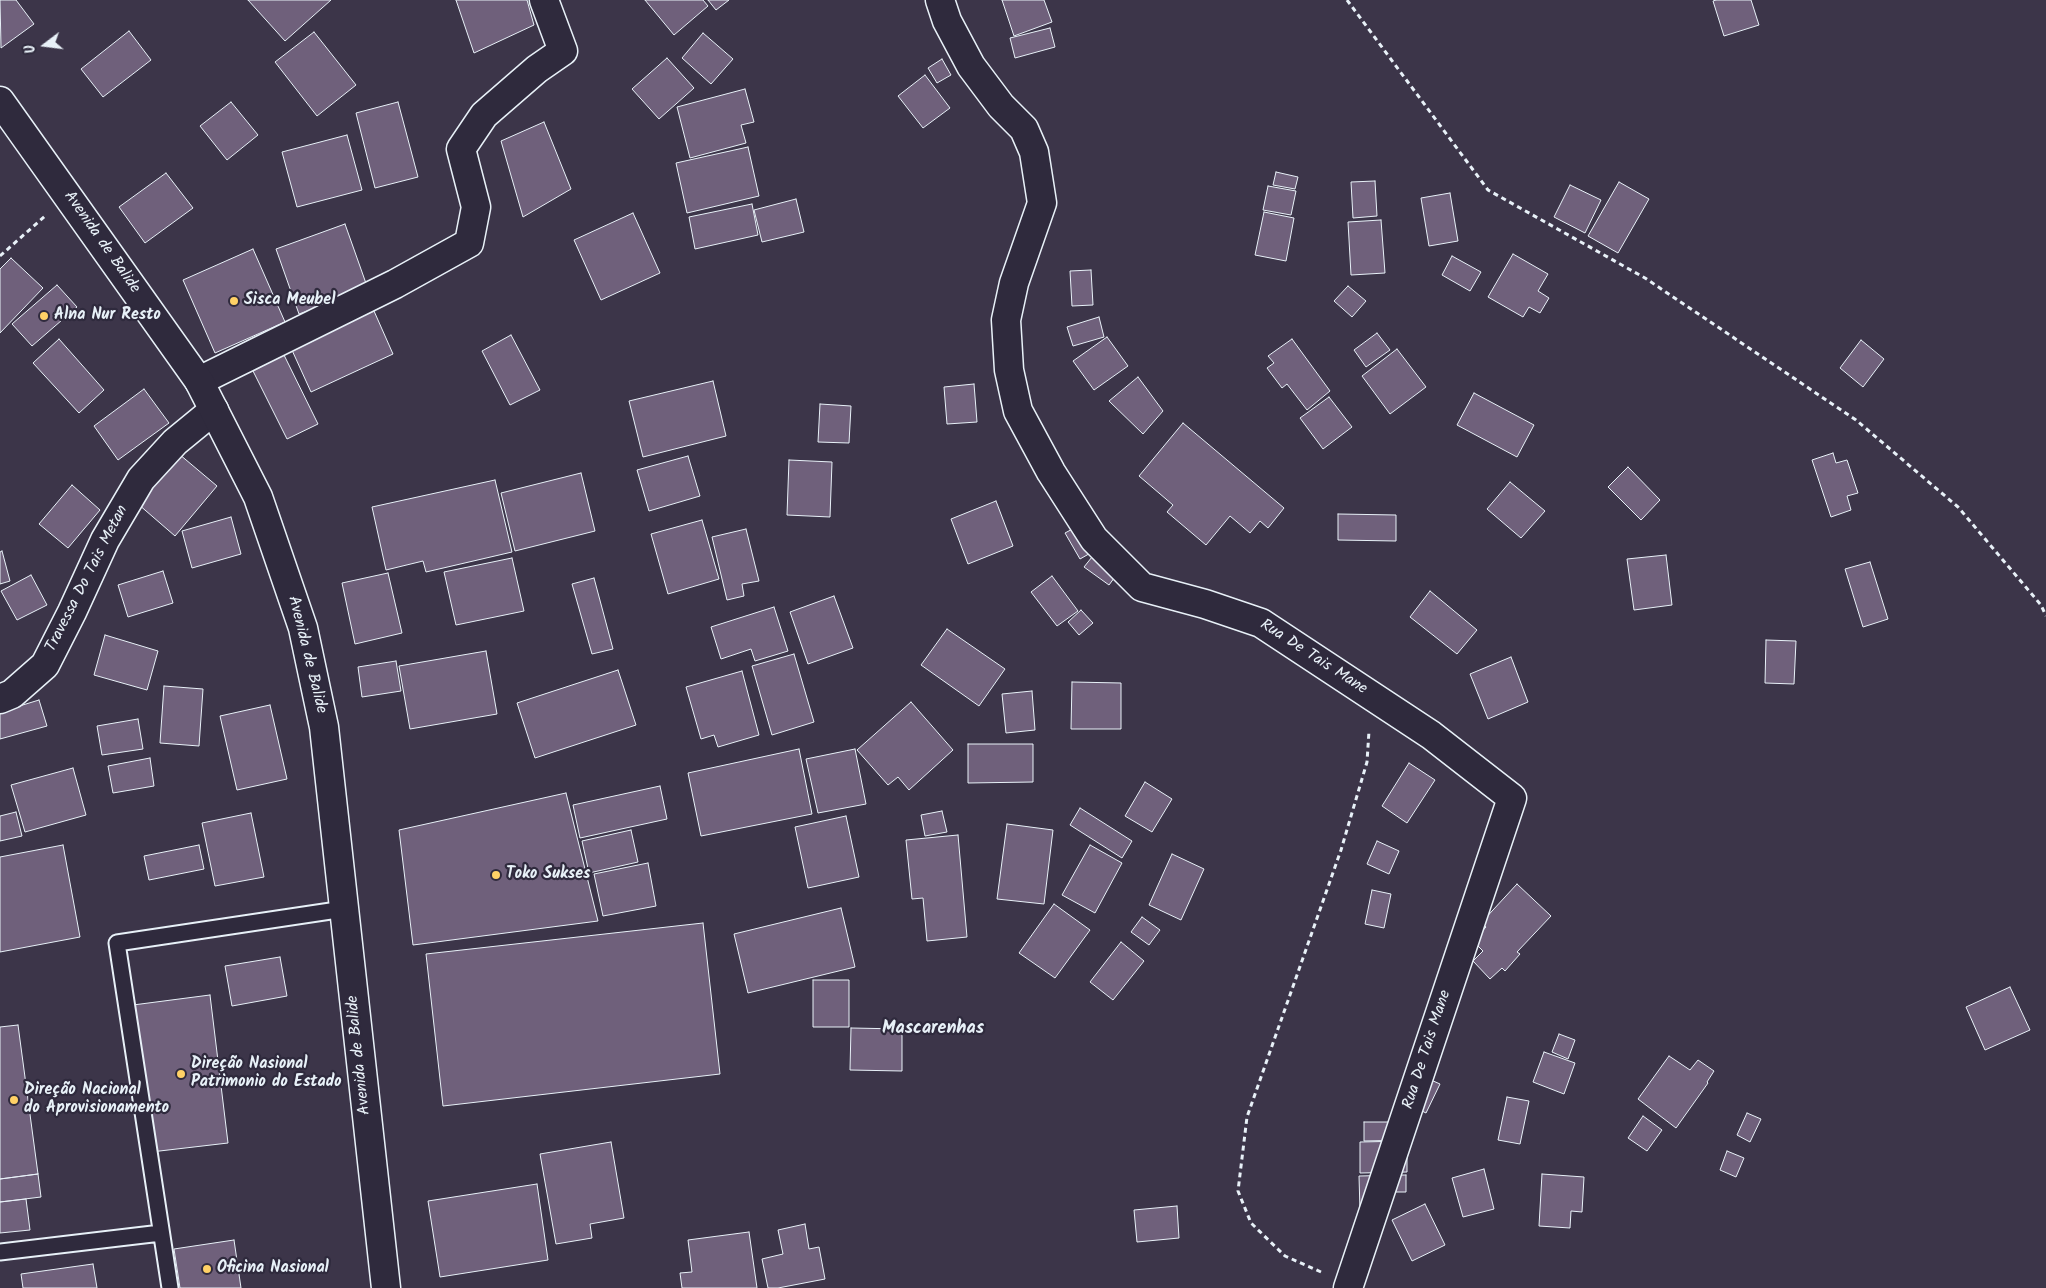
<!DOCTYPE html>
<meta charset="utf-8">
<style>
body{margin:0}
#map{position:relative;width:2046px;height:1288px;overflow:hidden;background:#3c3549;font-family:Kalam,sans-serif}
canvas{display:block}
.north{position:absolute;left:20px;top:20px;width:50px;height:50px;-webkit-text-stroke:4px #2f2a3d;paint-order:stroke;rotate:255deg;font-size:14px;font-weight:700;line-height:20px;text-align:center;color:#e8f1f8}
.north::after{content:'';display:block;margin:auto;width:18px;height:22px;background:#e8f1f8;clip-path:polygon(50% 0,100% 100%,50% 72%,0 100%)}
</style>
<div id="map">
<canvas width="2046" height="1288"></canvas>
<div class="north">U</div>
</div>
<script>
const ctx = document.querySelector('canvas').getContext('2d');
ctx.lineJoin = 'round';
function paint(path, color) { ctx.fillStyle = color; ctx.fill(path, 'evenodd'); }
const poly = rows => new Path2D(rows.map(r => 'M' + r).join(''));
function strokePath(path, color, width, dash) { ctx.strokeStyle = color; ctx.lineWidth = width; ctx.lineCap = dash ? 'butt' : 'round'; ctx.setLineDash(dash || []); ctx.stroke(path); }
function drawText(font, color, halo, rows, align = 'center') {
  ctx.font = font + ' Kalam,sans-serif'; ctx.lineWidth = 4.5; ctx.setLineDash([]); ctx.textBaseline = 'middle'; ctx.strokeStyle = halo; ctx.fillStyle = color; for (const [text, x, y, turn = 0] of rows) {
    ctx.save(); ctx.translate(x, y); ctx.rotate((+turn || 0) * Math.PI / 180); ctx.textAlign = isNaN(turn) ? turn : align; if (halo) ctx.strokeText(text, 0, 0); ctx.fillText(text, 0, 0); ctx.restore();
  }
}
const building = poly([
 [0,0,16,0,34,24,1,48,0,0],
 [248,0,331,0,285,41,248,0],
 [456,0,527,0,534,25,474,53,456,0],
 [645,0,703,0,708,6,674,35,645,0],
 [708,0,729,0,716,10,708,0],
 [1002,0,1044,0,1052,22,1014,36,1002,0],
 [1716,0,1751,0,1759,25,1724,36,1713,1,1716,0],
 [1050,28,1055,47,1015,58,1010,38,1050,28],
 [129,31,151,60,103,97,81,69,129,31],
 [314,32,356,85,317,116,275,62,314,32],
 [703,33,733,59,711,84,682,58,703,33],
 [667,58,694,88,659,119,632,89,667,58],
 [942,59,951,75,937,83,928,68,942,59],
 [925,75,950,108,923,128,898,96,925,75],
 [745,89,754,122,741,125,746,143,690,158,677,107,745,89],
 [231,102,258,135,227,160,200,126,231,102],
 [398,102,418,177,375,188,356,113,398,102],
 [544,122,571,189,523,217,501,141,544,122],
 [347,135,362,190,297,207,282,152,347,135],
 [748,147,759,196,687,213,676,163,748,147],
 [1276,172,1298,177,1295,189,1273,185,1276,172],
 [166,173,193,208,145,243,119,207,166,173],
 [1375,181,1377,216,1353,218,1351,182,1375,181],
 [1619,182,1649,199,1618,253,1588,236,1619,182],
 [1570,185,1601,200,1585,233,1554,217,1570,185],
 [1268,186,1296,191,1291,215,1263,210,1268,186],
 [1450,193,1458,241,1429,246,1421,198,1450,193],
 [796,199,804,232,762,242,754,210,796,199],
 [752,204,758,235,695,249,689,217,752,204],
 [1264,212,1294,218,1286,261,1255,255,1264,212],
 [633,213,660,273,601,300,574,240,633,213],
 [1381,220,1385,273,1351,275,1348,222,1381,220],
 [345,224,368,289,299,314,276,249,345,224],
 [253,249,285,322,215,353,183,280,253,249],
 [1513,254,1548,274,1538,291,1549,298,1540,313,1529,307,1523,317,1488,297,1513,254],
 [1452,256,1481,272,1470,291,1442,275,1452,256],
 [11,258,43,288,0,333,0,269,11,258],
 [1091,270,1093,305,1072,306,1070,271,1091,270],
 [57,285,77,307,32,346,12,324,57,285],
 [1348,286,1366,301,1352,317,1334,301,1348,286],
 [374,311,393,354,311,392,291,348,374,311],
 [1099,317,1104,337,1073,346,1067,327,1099,317],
 [1377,333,1390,350,1366,367,1354,350,1377,333],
 [511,335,540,390,510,405,482,351,511,335],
 [1107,337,1128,366,1094,390,1073,361,1107,337],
 [59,339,104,390,79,413,33,363,59,339],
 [1292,339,1330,391,1307,410,1287,384,1282,388,1267,368,1274,363,1268,356,1292,339],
 [1861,340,1884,359,1863,387,1840,368,1861,340],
 [1397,349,1426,387,1390,414,1362,376,1397,349],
 [284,355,318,424,287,439,253,371,284,355],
 [1138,377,1163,411,1143,434,1109,401,1138,377],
 [713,381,726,436,643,457,629,401,713,381],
 [974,384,977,422,947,424,944,387,974,384],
 [144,389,169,423,118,460,94,426,144,389],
 [1474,393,1534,425,1517,457,1457,425,1474,393],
 [1329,397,1352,427,1323,449,1300,418,1329,397],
 [820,404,851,406,849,443,818,442,820,404],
 [1183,423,1284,508,1268,528,1260,521,1250,533,1230,516,1206,545,1167,512,1173,505,1139,476,1183,423],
 [1833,453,1836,463,1847,460,1858,493,1847,496,1851,510,1831,517,1812,460,1833,453],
 [179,454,217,486,175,536,138,504,179,454],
 [688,456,700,496,649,511,637,470,688,456],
 [789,460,832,462,830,517,787,515,789,460],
 [1628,467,1660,500,1641,520,1608,487,1628,467],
 [581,473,595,531,515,551,501,493,581,473],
 [495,480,512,552,426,572,423,561,386,570,372,507,495,480],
 [1510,482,1545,511,1521,538,1487,509,1510,482],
 [72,485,100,510,68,548,39,524,72,485],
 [996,501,1013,546,968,564,951,519,996,501],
 [1338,514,1396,515,1396,541,1338,540,1338,514],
 [231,517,241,554,192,568,182,531,231,517],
 [702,520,719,579,668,594,651,534,702,520],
 [1080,525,1094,551,1080,559,1065,533,1080,525],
 [746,529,759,581,742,584,744,596,727,600,712,537,746,529],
 [2,551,10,581,0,584,0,552,2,551],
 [1096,552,1120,570,1109,585,1084,567,1096,552],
 [1666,555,1672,605,1634,610,1627,559,1666,555],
 [512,558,524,611,456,625,444,572,512,558],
 [1870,562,1888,619,1863,627,1845,569,1870,562],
 [163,571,173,603,128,617,118,585,163,571],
 [388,573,402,633,355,644,342,583,388,573],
 [31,575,47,605,17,620,1,591,31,575],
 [1052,576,1078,611,1057,626,1031,592,1052,576],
 [594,578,613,649,592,654,572,584,594,578],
 [1430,591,1477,630,1457,654,1410,617,1430,591],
 [834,596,853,648,808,664,790,612,834,596],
 [774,607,788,651,755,661,751,649,721,659,711,627,774,607],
 [1081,610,1093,623,1079,635,1068,622,1081,610],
 [947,629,1005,669,979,706,921,665,947,629],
 [105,635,158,651,147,690,94,675,105,635],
 [1766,640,1796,641,1794,684,1765,683,1766,640],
 [486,651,497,714,410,729,399,666,486,651],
 [794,654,814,722,772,735,752,666,794,654],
 [1511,657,1528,702,1488,719,1470,674,1511,657],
 [396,661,401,691,362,697,358,667,396,661],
 [618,670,636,725,535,758,517,703,618,670],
 [742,671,759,735,718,747,714,735,701,739,686,687,742,671],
 [1072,682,1121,683,1121,729,1071,729,1072,682],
 [164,686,203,689,199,746,160,743,164,686],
 [1032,691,1035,730,1006,733,1002,694,1032,691],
 [39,700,47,726,0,739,0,712,39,700],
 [911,702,953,750,909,790,898,777,888,785,857,750,911,702],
 [270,705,287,779,237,790,220,716,270,705],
 [138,719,143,749,102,755,97,726,138,719],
 [968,744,1033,744,1033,782,968,783,968,744],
 [799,749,812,814,701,836,688,773,799,749],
 [855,749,866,804,818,813,806,759,855,749],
 [150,758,154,786,113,793,108,766,150,758],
 [1409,763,1435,780,1407,823,1382,806,1409,763],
 [73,768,86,815,25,832,11,785,73,768],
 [1145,782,1172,799,1152,832,1125,816,1145,782],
 [660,786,667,819,580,838,573,805,660,786],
 [566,793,598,921,413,945,399,830,566,793],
 [1080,808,1132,841,1122,858,1070,825,1080,808],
 [942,811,947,832,925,836,921,815,942,811],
 [16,812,22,836,0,841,0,816,16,812],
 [251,813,264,877,215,886,202,823,251,813],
 [846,816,859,877,808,888,795,827,846,816],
 [1007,824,1053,830,1044,904,997,899,1007,824],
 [631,830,638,862,589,873,582,841,631,830],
 [958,835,967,937,927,941,923,898,912,899,906,840,958,835],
 [1377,841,1399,851,1389,874,1367,864,1377,841],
 [63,845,80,937,0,952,0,857,63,845],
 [199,845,204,869,149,880,144,856,199,845],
 [1090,845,1122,863,1095,913,1062,895,1090,845],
 [1172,854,1204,869,1181,920,1149,905,1172,854],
 [648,863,656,906,603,916,594,874,648,863],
 [1517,884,1551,916,1517,952,1520,954,1505,971,1502,968,1490,979,1473,961,1483,951,1473,941,1486,927,1481,923,1517,884],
 [1372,890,1391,894,1384,928,1365,924,1372,890],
 [1054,904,1090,930,1055,978,1019,953,1054,904],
 [841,908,855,967,748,993,734,934,841,908],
 [1142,917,1160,930,1149,945,1131,932,1142,917],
 [703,923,720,1074,443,1106,426,954,703,923],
 [1121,942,1144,961,1113,1000,1090,982,1121,942],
 [280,957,287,996,232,1006,225,966,280,957],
 [813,980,849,980,849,1027,813,1027,813,980],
 [2010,987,2030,1030,1985,1050,1966,1007,2010,987],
 [210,995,228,1143,151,1152,133,1005,210,995],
 [18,1025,38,1174,0,1179,0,1027,18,1025],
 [851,1028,902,1029,902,1071,850,1070,851,1028],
 [1559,1034,1575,1040,1568,1059,1552,1052,1559,1034],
 [1544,1052,1575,1063,1564,1094,1533,1082,1544,1052],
 [1669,1056,1690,1070,1698,1060,1714,1071,1707,1082,1708,1083,1676,1128,1638,1099,1669,1056],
 [1413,1072,1440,1084,1426,1113,1400,1100,1413,1072],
 [1507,1097,1529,1101,1520,1144,1498,1140,1507,1097],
 [1747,1113,1761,1119,1750,1142,1737,1135,1747,1113],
 [1643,1116,1662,1130,1647,1151,1628,1138,1643,1116],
 [1364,1122,1408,1122,1408,1140,1364,1141,1364,1122],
 [1407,1141,1407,1172,1360,1173,1360,1142,1407,1141],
 [611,1142,624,1218,590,1224,592,1238,556,1244,540,1154,611,1142],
 [1727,1151,1744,1158,1736,1177,1720,1170,1727,1151],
 [1484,1169,1494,1209,1463,1217,1452,1178,1484,1169],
 [38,1174,41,1197,0,1202,0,1179,38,1174],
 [1542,1174,1584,1177,1582,1212,1571,1211,1570,1228,1539,1226,1542,1174],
 [1406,1175,1406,1192,1378,1192,1360,1211,1359,1176,1406,1175],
 [537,1184,548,1260,440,1277,428,1201,537,1184],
 [26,1199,30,1230,0,1233,0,1202,26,1199],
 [1425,1204,1445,1245,1412,1261,1392,1220,1425,1204],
 [1177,1206,1179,1238,1137,1242,1134,1210,1177,1206],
 [805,1224,809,1249,819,1247,825,1279,778,1288,768,1288,762,1259,783,1254,778,1230,805,1224],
 [749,1232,757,1288,682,1288,680,1273,692,1272,688,1240,749,1232],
 [234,1240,241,1288,180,1288,174,1249,234,1240],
 [93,1264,97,1288,23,1288,21,1274,93,1264]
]);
const path = poly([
 [1347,0,1488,190,1645,278,1856,420,1958,507,2041,605,2046,616],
 [0,256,45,216],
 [1321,1272,1285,1256,1251,1223,1238,1191,1247,1117,1341,850,1367,762,1369,731]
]);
const service = poly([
 [0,1252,161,1233],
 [170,1288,117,943,344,909]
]);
const minor = poly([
 [940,0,947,21,971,66,1001,106,1024,129,1034,152,1042,203,1014,283,1006,320,1009,370,1018,411,1051,472,1094,539,1142,587,1205,604,1261,623,1431,735,1512,798,1348,1288],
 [199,381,395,284,469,243,476,207,461,149,484,115,537,69,563,51,544,0],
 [0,699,12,694,45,665,72,612,105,540,141,479,175,442,214,410]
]);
const secondary = poly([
 [0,101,199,381,258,497,303,628,324,727,386,1288]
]);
const markers = [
 [234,301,5,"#ffd166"],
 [44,316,5,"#ffd166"],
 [496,875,5,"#ffd166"],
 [181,1074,5,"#ffd166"],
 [14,1100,5,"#ffd166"],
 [207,1269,5,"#ffd166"]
];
const streetNames = [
 ["Avenida de Balide",101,243,55],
 ["Travessa Do Tais Metan",88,579,-63],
 ["Avenida de Balide",306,655,76],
 ["Rua De Tais Mane",1313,658,33],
 ["Rua De Tais Mane",1428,1050,-72],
 ["Avenida de Balide",360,1055,-96]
];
const poiNames = [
 ["Sisca Meubel",244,301],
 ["Alna Nur Resto",54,316],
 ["Toko Sukses",506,875],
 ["Direção Nasional",191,1065],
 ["Patrimonio do Estado",191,1083],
 ["Direção Nacional",24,1091],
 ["do Aprovisionamento",24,1109],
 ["Oficina Nasional",217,1269]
];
const neighbourhoodNames = [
 ["Mascarenhas",933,1030]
];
paint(building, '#6f607b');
strokePath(building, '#e8f1f8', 1);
strokePath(service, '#e8f1f8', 19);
strokePath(minor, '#e8f1f8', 31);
strokePath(secondary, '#e8f1f8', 31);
strokePath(path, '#e8f1f8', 3, [5, 4]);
strokePath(service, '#2f2a3d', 15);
strokePath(minor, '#2f2a3d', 28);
strokePath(secondary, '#2f2a3d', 28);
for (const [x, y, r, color] of markers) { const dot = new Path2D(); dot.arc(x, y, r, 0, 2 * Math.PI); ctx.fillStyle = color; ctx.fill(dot); strokePath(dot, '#2f2a3d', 2); }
drawText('16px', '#e8f1f8', '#2f2a3d', streetNames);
drawText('bold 16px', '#e8f1f8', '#2f2a3d', poiNames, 'left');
drawText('bold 18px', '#e8f1f8', '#2f2a3d', neighbourhoodNames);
</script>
